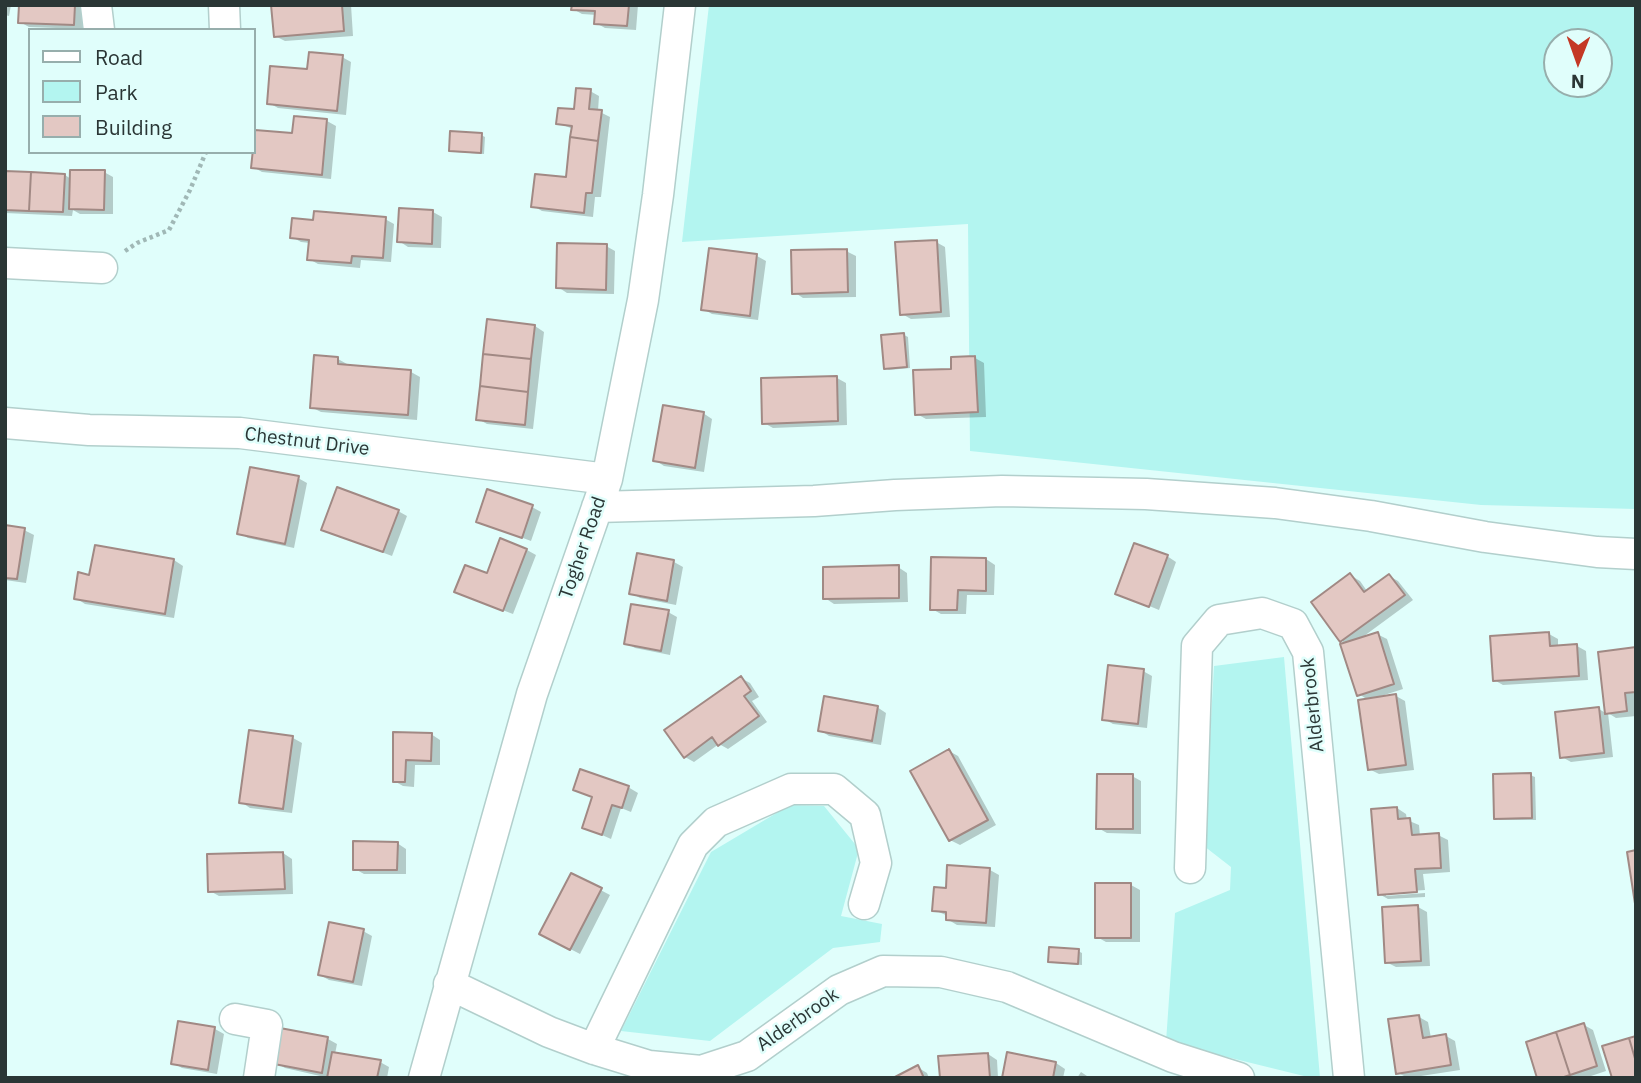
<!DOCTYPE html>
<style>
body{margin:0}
#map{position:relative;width:1641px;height:1083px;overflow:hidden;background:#e0fefb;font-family:"IBM Plex Sans",sans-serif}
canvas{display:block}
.frame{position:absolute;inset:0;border:7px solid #2a3635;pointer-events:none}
.legend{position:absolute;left:28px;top:28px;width:228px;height:126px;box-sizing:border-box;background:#e0fefb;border:2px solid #97aeac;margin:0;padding:9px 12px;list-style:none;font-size:21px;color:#2a3635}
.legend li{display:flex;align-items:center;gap:14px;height:35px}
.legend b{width:35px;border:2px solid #97aeac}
.north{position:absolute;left:1543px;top:28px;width:70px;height:70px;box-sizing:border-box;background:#e0fefb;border:2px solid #97aeac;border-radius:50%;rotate:181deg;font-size:19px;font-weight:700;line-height:28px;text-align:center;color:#2a3635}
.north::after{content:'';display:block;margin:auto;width:24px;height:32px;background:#c43825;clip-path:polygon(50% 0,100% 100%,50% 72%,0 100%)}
</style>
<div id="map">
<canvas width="1641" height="1083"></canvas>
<div class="frame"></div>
<ul class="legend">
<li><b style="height:9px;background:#fff"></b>Road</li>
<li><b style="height:19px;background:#b3f5f0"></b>Park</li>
<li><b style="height:19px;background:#e3c8c3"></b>Building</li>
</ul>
<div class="north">N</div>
</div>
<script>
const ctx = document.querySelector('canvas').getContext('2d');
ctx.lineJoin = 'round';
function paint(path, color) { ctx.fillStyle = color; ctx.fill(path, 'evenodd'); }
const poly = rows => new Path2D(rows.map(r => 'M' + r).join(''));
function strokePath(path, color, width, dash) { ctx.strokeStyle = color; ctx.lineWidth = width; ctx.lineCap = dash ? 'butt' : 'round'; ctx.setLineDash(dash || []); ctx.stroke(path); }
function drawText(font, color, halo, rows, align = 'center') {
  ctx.font = font + ' "IBM Plex Sans",sans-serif'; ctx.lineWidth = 5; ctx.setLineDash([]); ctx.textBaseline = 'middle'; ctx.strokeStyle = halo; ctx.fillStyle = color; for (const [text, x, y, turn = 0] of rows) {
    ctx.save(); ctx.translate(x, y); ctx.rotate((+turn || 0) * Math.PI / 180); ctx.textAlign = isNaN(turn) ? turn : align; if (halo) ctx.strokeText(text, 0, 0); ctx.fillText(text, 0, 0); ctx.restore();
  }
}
const green = poly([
 [709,5,1636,5,1636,509,1481,505,970,451,968,224,682,242],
 [1557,42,1599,42,1599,84,1557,84],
 [1284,657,1320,1078,1312,1078,1166,1042,1175,913,1230,890,1231,867,1204,846,1214,666],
 [790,805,824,806,859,849,841,916,882,924,880,942,833,948,710,1041,621,1031,711,852]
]);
const shadow = poly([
 [5,5,11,5,9,16,5,15],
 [21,5,84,5,83,29,29,27,20,22],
 [273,5,351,5,353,36,285,41,275,36],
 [573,5,638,5,636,30,605,28,596,23,597,15,582,14,573,9],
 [342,57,351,62,346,115,278,108,269,103],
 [590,91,599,96,598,111,610,117,601,197,595,197,593,217,542,211,533,206,568,179,573,129,558,123,575,111],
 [327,121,336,126,331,179,262,172,253,167],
 [481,135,485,137,484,154,455,152,451,150],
 [104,172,113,177,113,214,80,214,73,210,72,216,5,213,5,173,65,175,71,179],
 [433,212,442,217,441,248,408,247,399,241],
 [385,219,394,224,391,262,361,260,360,268,318,264,309,259,310,243,301,242,292,237,315,222],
 [936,242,945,247,950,317,911,319,902,314],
 [606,246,615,251,614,294,567,293,558,287],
 [846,251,856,256,856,297,803,298,794,292],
 [757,256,766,261,758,320,712,314,703,309],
 [489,321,535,326,544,332,533,429,487,424,478,419],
 [904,335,908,337,910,368,889,370,885,368],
 [975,358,984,363,986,417,926,419,917,414,953,370],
 [338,359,347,364,347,367,411,372,420,377,417,420,321,412,311,407],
 [837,378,846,383,847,425,773,428,764,423],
 [703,413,712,419,704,472,664,466,655,460],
 [298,478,307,483,294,548,248,538,239,533],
 [532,507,541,512,531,541,478,521],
 [398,511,407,516,392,556,333,534],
 [5,527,24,530,34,535,26,583,5,580],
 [527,550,536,555,513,614,465,596],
 [1167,556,1176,562,1159,610,1118,593],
 [986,559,995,565,994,595,967,595,966,614,941,614,932,609],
 [174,560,183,566,174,618,85,604,76,598,91,577],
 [674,562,683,567,676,605,640,598,631,593],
 [898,567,907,573,908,602,834,604,825,598],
 [1350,575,1360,581,1367,591,1389,576,1398,581,1413,600,1360,639,1377,634,1387,639,1403,689,1378,697,1378,699,1396,696,1405,701,1414,770,1379,774,1369,769,1368,700,1359,694,1346,644,1341,640],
 [668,612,677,617,670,655,635,648,626,643],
 [1549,634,1558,639,1558,647,1577,646,1586,651,1588,680,1503,685,1494,680],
 [1636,649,1636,697,1634,697,1636,716,1616,718,1608,713,1613,757,1571,762,1562,757,1599,709,1607,714,1600,653],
 [1143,671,1152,676,1147,728,1113,724,1104,719],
 [741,678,750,683,759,697,752,701,767,722,728,749,719,744,694,762,685,757],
 [877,707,886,713,881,745,829,736,820,730],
 [395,734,431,734,440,740,440,765,415,765,414,787,403,786,394,781],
 [293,738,302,743,292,813,250,808,241,802],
 [949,751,958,756,996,825,960,845,950,840],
 [1530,775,1535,777,1536,820,1500,820,1496,818],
 [1132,776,1141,781,1141,834,1107,833,1098,828],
 [628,787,638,793,631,812,621,808,611,839,584,827,594,798,575,789],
 [1397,808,1406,814,1407,820,1419,825,1420,836,1438,835,1448,840,1450,872,1423,874,1425,890,1386,893,1386,896,1425,893,1425,897,1388,899,1379,894],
 [397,843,406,849,406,874,364,874,355,869],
 [283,853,292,859,293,894,219,896,210,891],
 [949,867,990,870,999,875,995,927,957,925,947,919,948,916,934,910,947,890],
 [572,875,610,895,580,954,551,939],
 [1131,885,1140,890,1140,942,1106,942,1097,937],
 [1418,907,1427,912,1430,966,1396,967,1386,962],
 [363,931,372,936,362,986,329,980,320,975],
 [1078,951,1082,953,1082,965,1054,963,1050,961],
 [1419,1017,1428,1022,1431,1038,1446,1036,1455,1041,1460,1070,1408,1078,1398,1073],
 [1584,1025,1593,1030,1606,1071,1585,1078,1539,1078],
 [215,1029,224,1034,217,1074,182,1068,173,1063],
 [281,1030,328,1039,337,1044,335,1054,380,1062,389,1067,387,1078,329,1078,285,1068,276,1063],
 [988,1054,997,1060,998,1078,941,1078],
 [1056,1063,1065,1069,1063,1078,1004,1078],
 [917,1067,927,1073,929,1078,897,1078],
 [1081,1072,1090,1078,1077,1078]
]);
const building = poly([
 [19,5,75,5,74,25,18,23,19,5],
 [271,5,342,5,344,31,274,37,271,5],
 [572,5,629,5,627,26,594,24,595,11,571,10,572,5],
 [309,52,343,55,337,111,267,104,270,66,307,69,309,52],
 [576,88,591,89,589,109,602,110,598,141,570,137,572,126,556,124,558,108,574,109,576,88],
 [294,116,327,119,322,175,251,168,255,130,292,133,294,116],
 [450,131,482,133,481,153,449,151,450,131],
 [570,137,598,141,592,193,586,193,584,213,531,207,535,174,566,177,570,137],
 [70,170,105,170,104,210,69,209,70,170],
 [5,171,31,172,29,211,5,210,5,171],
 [31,172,65,174,63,212,29,211,31,172],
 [399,208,433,210,432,244,397,242,399,208],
 [314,211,386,217,383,258,352,256,351,263,307,260,309,240,290,238,292,218,313,220,314,211],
 [937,240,941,312,900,315,895,242,937,240],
 [557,243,607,244,606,290,556,288,557,243],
 [709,248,757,254,750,316,701,310,709,248],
 [847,249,848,292,792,294,791,250,847,249],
 [487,319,535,325,531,359,483,354,487,319],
 [904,333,907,367,884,369,881,335,904,333],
 [483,354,531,359,528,392,480,386,483,354],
 [314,355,338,357,338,364,411,370,408,415,310,408,314,355],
 [975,356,978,412,915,415,913,370,951,369,951,357,975,356],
 [837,376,838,421,762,424,761,378,837,376],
 [480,386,528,392,525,425,476,420,480,386],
 [663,405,704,412,695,468,653,461,663,405],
 [250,467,299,476,285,544,237,534,250,467],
 [337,487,399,510,383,552,321,530,337,487],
 [487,489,533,505,522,538,476,522,487,489],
 [5,525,25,528,17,579,5,578,5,525],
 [500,538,527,549,503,611,454,592,465,565,487,573,500,538],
 [1134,543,1168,555,1149,607,1115,594,1134,543],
 [95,545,174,559,165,614,74,599,78,572,89,575,95,545],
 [637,553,674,560,667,601,629,594,637,553],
 [931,557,986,558,986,591,958,590,957,610,930,610,931,557],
 [899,565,899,598,823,599,823,567,899,565],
 [1350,573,1364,592,1389,574,1405,595,1340,642,1311,602,1350,573],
 [631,604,669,610,661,651,624,644,631,604],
 [1378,632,1394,684,1357,696,1340,644,1378,632],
 [1549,632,1550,646,1577,644,1579,676,1493,681,1490,636,1549,632],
 [1636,647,1636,692,1625,693,1627,711,1605,714,1598,652,1636,647],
 [1108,665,1144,669,1138,724,1102,720,1108,665],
 [741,676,751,691,744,696,759,716,718,746,712,737,684,758,664,730,741,676],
 [1396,694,1406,765,1368,770,1358,700,1396,694],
 [824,696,878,706,872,741,818,731,824,696],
 [1599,707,1604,753,1560,758,1555,712,1599,707],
 [249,730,293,736,283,809,239,803,249,730],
 [393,732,432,733,431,761,406,760,405,782,393,782,393,732],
 [949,749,988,820,949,841,910,771,949,749],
 [580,769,629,786,622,808,612,805,602,835,582,828,592,797,573,790,580,769],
 [1531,773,1532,818,1494,819,1493,774,1531,773],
 [1097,774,1133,774,1133,829,1096,829,1097,774],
 [1397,807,1398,819,1410,818,1412,835,1439,833,1441,868,1415,869,1417,892,1378,895,1371,809,1397,807],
 [353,841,398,842,397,870,353,870,353,841],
 [1636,850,1636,910,1627,852,1636,850],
 [283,852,285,889,208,892,207,854,283,852],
 [947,865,990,868,986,923,946,920,946,912,932,911,934,887,946,888,947,865],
 [571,873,602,888,570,950,539,934,571,873],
 [1095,883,1131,883,1131,938,1095,938,1095,883],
 [1418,905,1421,961,1385,963,1382,907,1418,905],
 [329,922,364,929,353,982,318,975,329,922],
 [1049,947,1079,949,1078,964,1048,962,1049,947],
 [1419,1015,1423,1038,1446,1034,1451,1065,1396,1074,1388,1019,1419,1015],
 [178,1021,215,1027,208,1070,171,1064,178,1021],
 [1584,1023,1597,1066,1570,1075,1556,1032,1584,1023],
 [280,1028,328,1037,322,1073,274,1064,280,1028],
 [1556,1032,1570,1075,1561,1078,1537,1078,1526,1042,1556,1032],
 [1636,1036,1636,1062,1629,1038,1636,1036],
 [1629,1038,1636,1062,1636,1078,1612,1078,1602,1046,1629,1038],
 [332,1052,381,1060,377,1078,327,1078,332,1052],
 [1007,1052,1056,1062,1053,1078,1002,1078,1007,1052],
 [988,1053,990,1078,940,1078,938,1056,988,1053],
 [918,1065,924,1078,893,1078,918,1065]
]);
const path = poly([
 [125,251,137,243,169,230,190,190,206,152]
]);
const minor = poly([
 [96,5,99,30],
 [224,5,225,30],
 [5,263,102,268],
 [5,423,89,430,240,433,607,479],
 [597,507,814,501,895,495,1002,491,1146,494,1275,503,1371,516,1485,537,1597,552,1636,554],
 [1190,868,1197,646,1219,620,1262,613,1293,624,1308,652,1349,1078],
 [449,984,549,1032,594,1049,649,1066,701,1071,747,1056,839,990,883,971,941,972,1007,987,1173,1057,1239,1078],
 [235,1019,267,1025,259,1078],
 [594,1049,693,845,716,822,791,789,834,789,865,815,876,863,864,904],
 [424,1078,532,694,607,479,643,300,658,195,680,5]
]);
const streetNames = [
 ["Chestnut Drive",307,442,7],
 ["Togher Road",583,548,-71],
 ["Alderbrook",1313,705,-96],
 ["Alderbrook",798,1020,-35]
];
paint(green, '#b3f5f0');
paint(shadow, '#0003');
paint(building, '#e3c8c3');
strokePath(building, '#a18984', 2);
strokePath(minor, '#b2cfcc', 33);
strokePath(path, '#a0b8b6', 4.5, [3.5, 3.5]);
strokePath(minor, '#fff', 30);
drawText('19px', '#2a3635', '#e0fefb', streetNames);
</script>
